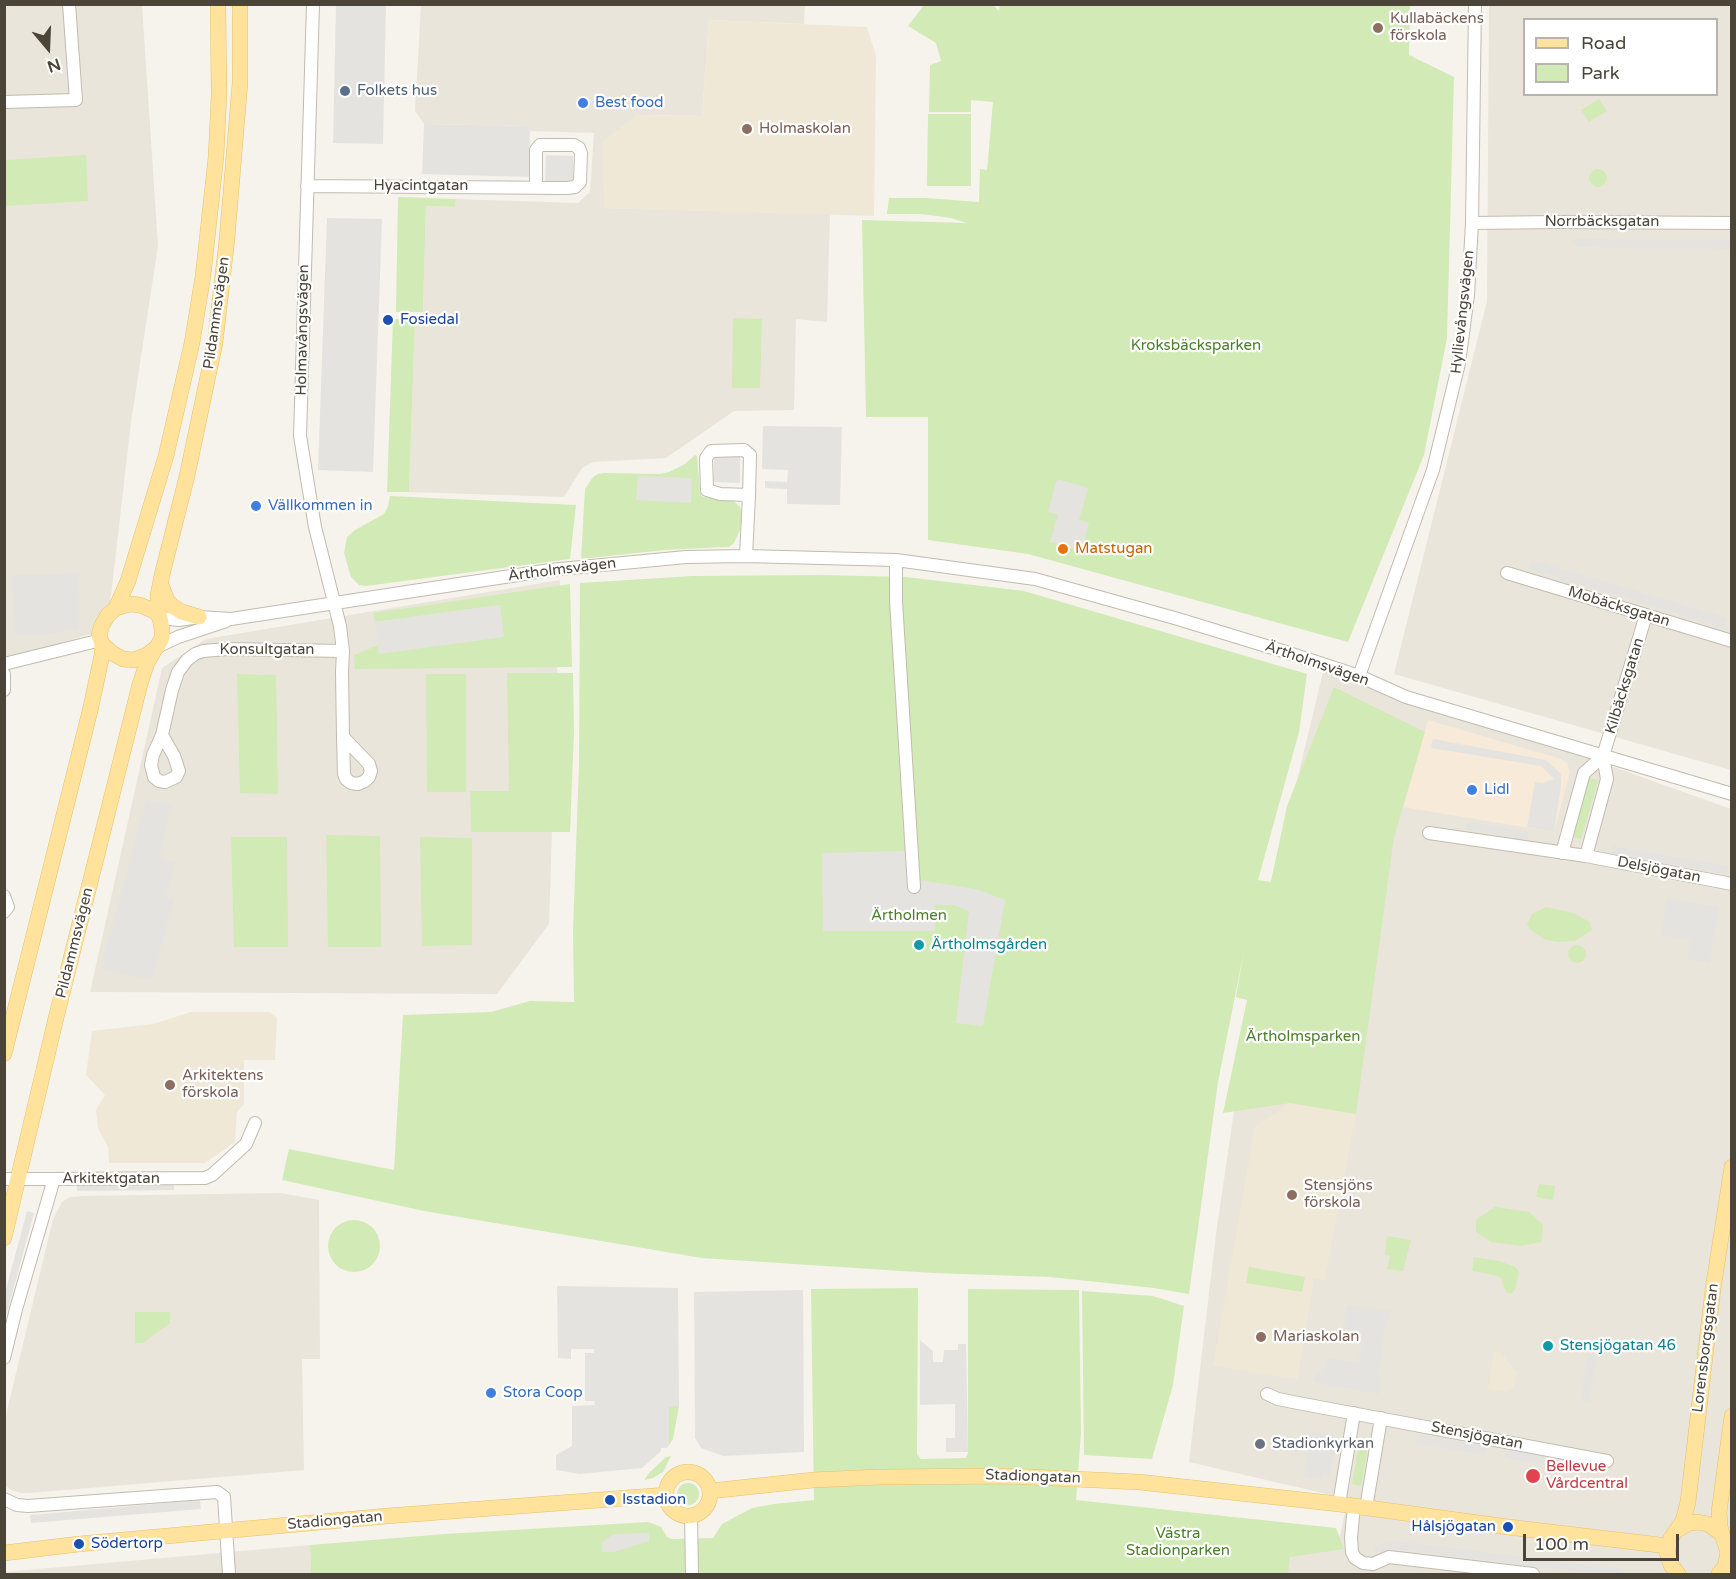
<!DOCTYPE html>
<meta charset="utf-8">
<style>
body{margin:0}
#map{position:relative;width:1736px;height:1579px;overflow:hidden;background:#f6f3ec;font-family:"Varela Round",sans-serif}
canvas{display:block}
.frame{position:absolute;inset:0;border:6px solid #4b4439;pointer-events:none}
.legend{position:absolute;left:1523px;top:18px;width:195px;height:78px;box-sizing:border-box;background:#fff;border:2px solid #b7b4b0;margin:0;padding:8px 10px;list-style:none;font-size:18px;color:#4b4439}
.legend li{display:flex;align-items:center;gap:12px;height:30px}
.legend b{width:30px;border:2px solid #b7b4b0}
.north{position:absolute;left:18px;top:18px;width:60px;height:60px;-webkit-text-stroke:4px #fff;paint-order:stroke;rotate:161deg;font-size:16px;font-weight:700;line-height:24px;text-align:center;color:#4b4439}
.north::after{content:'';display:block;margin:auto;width:21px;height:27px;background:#4b4439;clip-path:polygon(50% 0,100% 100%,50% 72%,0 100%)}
.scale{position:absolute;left:1523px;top:1534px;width:156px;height:27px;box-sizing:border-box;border:3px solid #4b4439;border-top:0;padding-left:8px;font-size:18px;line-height:21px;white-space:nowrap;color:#4b4439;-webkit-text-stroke:4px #fff;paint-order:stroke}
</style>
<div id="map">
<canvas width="1736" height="1579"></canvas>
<div class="frame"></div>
<ul class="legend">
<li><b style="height:8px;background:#ffe39c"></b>Road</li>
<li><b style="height:16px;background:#d2eab5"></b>Park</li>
</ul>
<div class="north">N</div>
<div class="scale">100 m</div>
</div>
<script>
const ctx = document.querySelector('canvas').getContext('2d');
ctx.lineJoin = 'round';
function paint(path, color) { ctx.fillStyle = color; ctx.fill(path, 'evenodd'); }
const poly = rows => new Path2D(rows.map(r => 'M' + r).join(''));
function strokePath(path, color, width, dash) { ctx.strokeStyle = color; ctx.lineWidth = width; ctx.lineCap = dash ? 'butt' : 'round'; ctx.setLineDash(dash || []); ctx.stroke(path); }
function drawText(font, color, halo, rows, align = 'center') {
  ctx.font = font + ' "Varela Round",sans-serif'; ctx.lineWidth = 4.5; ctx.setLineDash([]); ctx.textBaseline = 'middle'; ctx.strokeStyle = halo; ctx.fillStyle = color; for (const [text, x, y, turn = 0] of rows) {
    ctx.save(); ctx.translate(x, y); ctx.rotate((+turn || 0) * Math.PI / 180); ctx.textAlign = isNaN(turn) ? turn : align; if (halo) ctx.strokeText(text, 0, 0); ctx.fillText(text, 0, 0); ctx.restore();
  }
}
const residential = poly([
 [5,5,142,5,158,246,131,422,108,622,100,631,5,660],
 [421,5,805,5,804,24,709,20,702,116,636,115,604,208,830,214,827,322,796,319,794,410,734,411,666,458,593,462,582,468,564,497,409,492,415,320,423,312,426,206,455,207,456,199,578,203,590,192,594,133,530,131,530,126,424,124,415,111],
 [1489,5,1731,5,1731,770,1394,674,1487,301],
 [1524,20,1716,20,1716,94,1524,94],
 [560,580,549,924,497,994,90,992,162,668,206,639],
 [1325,664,1731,809,1731,1574,1286,1574,1287,1555,1338,1544,1348,1499,1189,1462,1216,1234,1264,906,1297,780],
 [281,1193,319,1200,320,1359,302,1359,304,1470,30,1493,21,1493,11,1490,5,1485,5,1419,53,1219,62,1202,70,1197,83,1196],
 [310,1545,311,1574,5,1574,5,1572]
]);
const commercial = poly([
 [1428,720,1561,759,1567,763,1570,772,1554,832,1403,807]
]);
const education = poly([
 [709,20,867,27,876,56,874,216,604,208,602,142,636,115,702,116],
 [191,1012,270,1012,277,1018,275,1060,244,1060,244,1104,237,1112,235,1142,205,1163,109,1163,108,1147,98,1128,96,1110,105,1095,86,1075,92,1031,153,1024],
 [1290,1103,1356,1114,1325,1280,1314,1279,1298,1379,1213,1366,1255,1126],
 [1494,1351,1501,1353,1517,1372,1513,1389,1507,1392,1488,1389]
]);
const green = poly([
 [1000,4,1410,5,1409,55,1454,77,1447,338,1424,455,1348,642,1028,554,928,540,928,417,866,417,862,220,967,223,951,218,921,214,887,214,889,198,926,198,979,202,980,169,987,170,993,102,971,100,971,112,929,112,930,65,941,61,936,43,908,26,924,5,993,5,999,11],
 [1599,99,1607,111,1589,122,1581,110],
 [928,114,971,114,971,186,927,186],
 [86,155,88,201,6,206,5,160],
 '1589 178a9 9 0 1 1 18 0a9 9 0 1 1-18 0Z',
 [398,197,456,199,455,207,426,206,423,312,396,312],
 [733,318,762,319,760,388,732,388],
 [393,319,415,320,409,492,387,492],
 [695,455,697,456,700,493,703,497,728,499,734,501,740,507,742,513,740,530,734,543,729,547,723,547,664,550,581,559,585,489,593,477,598,474,604,473,660,474,669,472,685,464],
 [390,496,576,505,570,559,366,586,359,585,351,577,344,553,347,537,355,530,384,514,388,506],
 [821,575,906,577,1024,591,1307,674,1299,732,1258,880,1271,882,1287,806,1334,687,1425,732,1394,837,1356,1114,1290,1103,1223,1113,1247,1000,1236,997,1244,951,1218,1082,1189,1294,1154,1288,1050,1277,933,1273,702,1258,424,1211,282,1180,289,1149,394,1170,403,1015,491,1012,530,1001,574,1002,573,931,579,765,580,583,692,576],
 [570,584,572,667,355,669,354,655,378,645,379,653,499,605,375,622,373,613],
 [507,673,573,673,574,732,570,832,471,832,470,791,509,791],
 [237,674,276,675,278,794,240,793],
 [426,674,466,674,466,792,427,792],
 [1589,778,1598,780,1581,839,1572,837],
 [326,835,380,836,381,947,328,947],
 [231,837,287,837,288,947,234,947],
 [420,837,472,838,472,945,422,946],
 [1546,907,1573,913,1590,922,1592,930,1575,941,1557,942,1544,939,1531,930,1527,924,1532,914],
 '1568 954a9 9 0 1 1 18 0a9 9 0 1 1-18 0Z',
 [1539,1184,1555,1186,1553,1200,1536,1197],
 [1495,1207,1529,1212,1543,1225,1541,1242,1521,1246,1491,1242,1476,1232,1476,1220],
 '328 1246a26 26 0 1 1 52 0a26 26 0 1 1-52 0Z',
 [1387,1236,1411,1240,1403,1271,1387,1269,1390,1256,1385,1255],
 [1474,1257,1499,1261,1515,1267,1519,1272,1515,1290,1511,1294,1506,1292,1501,1278,1494,1275,1472,1271],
 [1249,1267,1305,1277,1302,1292,1246,1283],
 [918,1288,917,1454,921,1459,966,1458,968,1453,968,1289,1079,1290,1081,1432,1076,1500,1336,1528,1344,1549,1290,1557,1288,1574,311,1574,310,1545,445,1534,648,1522,661,1527,667,1537,672,1539,713,1538,722,1524,752,1508,774,1504,814,1500,811,1289],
 [1082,1291,1153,1296,1184,1306,1173,1385,1152,1459,1084,1455],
 [135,1312,170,1312,170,1323,143,1343,135,1343],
 [669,1406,679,1406,673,1439,669,1445],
 [1360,1439,1369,1440,1361,1486,1352,1484],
 [671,1456,663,1472,653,1478,644,1480,649,1473,666,1457],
 '677 1494a11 11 0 1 1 22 0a11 11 0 1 1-22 0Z'
]);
const parking = poly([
 [336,5,386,5,383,144,333,143],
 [424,124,530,126,529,177,422,174],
 [546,155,573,156,573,184,545,184],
 [327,218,382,219,373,472,318,470],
 [1570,239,1731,240,1731,249,1579,247],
 [763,426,842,427,840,505,787,504,787,489,765,488,765,481,787,482,788,470,762,469],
 [714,456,740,457,740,483,714,482],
 [638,476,692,478,691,503,636,500],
 [1057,479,1088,488,1079,520,1089,523,1081,551,1050,542,1058,515,1048,512],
 [1532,560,1727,618,1724,628,1529,569],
 [78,574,79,629,49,634,14,634,12,575],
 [500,605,504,637,379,654,375,622],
 [1433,739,1546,760,1561,774,1561,786,1554,832,1527,827,1535,782,1543,783,1554,779,1541,766,1431,748],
 [146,800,171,805,159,859,175,864,166,898,174,900,152,980,101,968],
 [1467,821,1529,832,1527,840,1466,829],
 [1612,846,1728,866,1727,874,1611,854],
 [907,851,908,878,976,889,1005,900,983,1026,956,1023,969,911,954,905,934,905,935,931,823,931,822,853],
 [1667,898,1719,907,1710,963,1687,959,1690,940,1660,935],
 [174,1181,174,1190,77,1191,77,1182],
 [27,1211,34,1213,5,1320,5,1293],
 [557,1286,678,1288,679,1406,669,1407,669,1445,667,1448,661,1448,661,1451,642,1468,580,1474,556,1470,556,1455,572,1446,572,1406,595,1405,594,1401,585,1401,585,1353,594,1353,594,1349,571,1349,571,1359,558,1358],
 [803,1290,804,1452,723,1456,701,1448,695,1438,694,1292],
 [1347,1305,1390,1311,1385,1328,1378,1374,1381,1386,1379,1394,1313,1382,1315,1375,1326,1366,1327,1358,1358,1363,1363,1333,1344,1329],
 [920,1340,933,1351,933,1362,943,1362,944,1350,958,1350,958,1344,966,1344,968,1452,946,1452,946,1438,955,1438,955,1404,920,1405],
 [1588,1354,1597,1355,1589,1402,1580,1400],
 [1311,1431,1336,1435,1330,1476,1322,1475,1321,1480,1304,1477],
 [1417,1435,1486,1446,1485,1455,1415,1444],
 [1506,1449,1584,1463,1582,1472,1505,1458],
 [200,1500,201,1509,31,1523,30,1515],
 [649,1533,649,1541,614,1552,602,1552,602,1542,614,1534],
 [1393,1541,1623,1569,1623,1574,1598,1574,1394,1549,1385,1550,1376,1554,1372,1546]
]);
const minor = poly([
 [313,4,300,436,315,527,340,626,343,651,342,672,343,737,344,774,346,779,351,783,358,784,365,781,369,777,371,771,369,764,343,737],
 [4,102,76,100,69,4],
 [307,186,567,188,575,187,580,182,581,153,579,148,574,145,540,145,536,150,536,187],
 [1472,223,1559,222,1732,223],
 [746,556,749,496,750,455,744,450,711,451,706,458,707,490,720,494,749,495],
 [896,560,896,601,914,887],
 [1507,573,1732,641],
 [160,618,179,620,199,617,231,619,550,570,686,557,746,556,896,560,1035,579,1178,619,1289,653,1359,676,1406,697,1732,794],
 [157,647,178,637,226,621],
 [4,664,101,640],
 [4,674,4,690],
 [1359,676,1433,470,1459,363,1468,295,1472,223,1475,4],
 [162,735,153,755,151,765,154,777,159,781,165,782,176,777,179,771,174,756,162,735,172,690,178,672,187,660,195,654,203,651,227,649,343,651],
 [1429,833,1586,856,1732,884],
 [1562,853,1584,773,1603,756],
 [1586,856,1607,779,1603,756,1646,615],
 [4,896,8,907,4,912],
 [4,1179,54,1179],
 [4,1358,16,1309,54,1179,205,1178,212,1175,246,1144,255,1123],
 [1267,1394,1278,1399,1298,1403,1607,1461],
 [4,1499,17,1505,28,1506,217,1492,224,1497,229,1574],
 [1339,1504,1354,1413],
 [1354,1506,1351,1538,1352,1552,1355,1558,1363,1563,1373,1564,1389,1557,1533,1574],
 [1366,1508,1381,1418],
 [691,1516,692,1574]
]);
const major = poly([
 [161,585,167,600,172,606,182,612,199,617],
 [130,604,140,605,156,612,160,618,162,629,162,638,157,647,147,655,134,660,123,659,112,653,102,644,99,635,102,625,108,615,116,608,130,604],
 [116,608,128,581,166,456,192,343,203,276,216,157,219,95,218,4],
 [159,616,158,595,162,575,187,476,215,343,227,239,240,83,240,4],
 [4,1054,90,711,102,655,102,644],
 [4,1238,56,1018,140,684,147,663,154,651],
 '666 1494a22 22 0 1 1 44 0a22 22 0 1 1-44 0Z',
 [710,1491,813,1480,880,1477,1009,1476,1139,1482,1339,1504,1508,1527,1668,1546],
 [1679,1529,1689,1523,1698,1522,1708,1524,1722,1534],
 [4,1553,79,1544,387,1516,666,1495],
 [1678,1574,1671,1565,1667,1552,1671,1538,1683,1521,1688,1502,1713,1289,1732,1167],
 [1719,1574,1725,1567,1728,1553,1720,1527,1719,1512,1732,1416]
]);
const markers = [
 [1378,28,6,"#8d6e63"],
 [345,91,6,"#5c6f8a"],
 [583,103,6,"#3f7fe0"],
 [747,129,6,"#8d6e63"],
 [388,320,6,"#1a4fb4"],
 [256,506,6,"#3f7fe0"],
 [1063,549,6,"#e8710a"],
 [1472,790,6,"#3f7fe0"],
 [919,945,6,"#0f9aa8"],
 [170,1085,6,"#8d6e63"],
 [1292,1195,6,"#8d6e63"],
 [1261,1337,6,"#8d6e63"],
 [1548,1346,6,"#0f9aa8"],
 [491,1393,6,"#3f7fe0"],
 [1260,1444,6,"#6b7280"],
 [1533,1476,8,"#e0444e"],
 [610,1500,6,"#1a4fb4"],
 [1508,1527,6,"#1a4fb4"],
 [79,1544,6,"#1a4fb4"]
];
const educationNames = [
 ["Kullabäckens",1390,19],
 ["förskola",1390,36],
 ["Holmaskolan",759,129],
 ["Arkitektens",182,1076],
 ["förskola",182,1093],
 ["Stensjöns",1304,1186],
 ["förskola",1304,1203],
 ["Mariaskolan",1273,1337]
];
const serviceNames = [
 ["Folkets hus",357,91]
];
const shopNames = [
 ["Best food",595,103],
 ["Vällkommen in",268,506],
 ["Lidl",1484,790],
 ["Stora Coop",503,1393]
];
const streetNames = [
 ["Hyacintgatan",421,186],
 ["Norrbäcksgatan",1602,222],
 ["Hyllievångsvägen",1463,312,-84],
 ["Pildammsvägen",217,313,-82],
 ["Holmavångsvägen",303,330,-89],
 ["Ärtholmsvägen",562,570,-7],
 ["Mobäcksgatan",1619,607,17],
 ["Konsultgatan",267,650],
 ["Ärtholmsvägen",1317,664,19],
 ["Kilbäcksgatan",1625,686,-73],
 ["Delsjögatan",1659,870,11],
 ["Pildammsvägen",75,943,-76],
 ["Arkitektgatan",111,1179],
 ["Lorensborgsgatan",1706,1348,-83],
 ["Stensjögatan",1477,1436,11],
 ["Stadiongatan",1033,1477,2],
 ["Stadiongatan",335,1521,-5]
];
const transitNames = [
 ["Fosiedal",400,320],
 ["Isstadion",622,1500],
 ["Hålsjögatan",1496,1527,"right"],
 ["Södertorp",91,1544]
];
const parkNames = [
 ["Kroksbäcksparken",1196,346],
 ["Ärtholmen",909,916],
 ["Ärtholmsparken",1303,1037],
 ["Västra",1178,1534],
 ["Stadionparken",1178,1551]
];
const foodNames = [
 ["Matstugan",1075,549]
];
const cultureNames = [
 ["Ärtholmsgården",931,945],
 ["Stensjögatan 46",1560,1346]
];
const worshipNames = [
 ["Stadionkyrkan",1272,1444]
];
const healthNames = [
 ["Bellevue",1546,1467],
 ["Vårdcentral",1546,1484]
];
paint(residential, '#eae5da');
paint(commercial, '#f7ead8');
paint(education, '#efe8d6');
paint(green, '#d2eab5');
paint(parking, '#e5e3e0');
strokePath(minor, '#c2bbae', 14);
strokePath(major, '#e6c16a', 16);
strokePath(minor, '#fff', 12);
strokePath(major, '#ffe39c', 15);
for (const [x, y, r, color] of markers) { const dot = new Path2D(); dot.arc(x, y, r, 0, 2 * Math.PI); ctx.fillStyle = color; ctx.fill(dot); strokePath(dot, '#fff', 2); }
drawText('15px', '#785e54', '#fff', educationNames, 'left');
drawText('15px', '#4e5e75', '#fff', serviceNames, 'left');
drawText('15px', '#366cbe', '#fff', shopNames, 'left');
drawText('15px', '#4b4439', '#fff', streetNames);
drawText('15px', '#164399', '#fff', transitNames, 'left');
drawText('15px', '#4a7f2a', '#fff', parkNames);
drawText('15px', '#c56008', '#fff', foodNames, 'left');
drawText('15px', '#0d838f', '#fff', cultureNames, 'left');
drawText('15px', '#5b616d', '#fff', worshipNames, 'left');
drawText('15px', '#be3a42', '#fff', healthNames, 'left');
</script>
